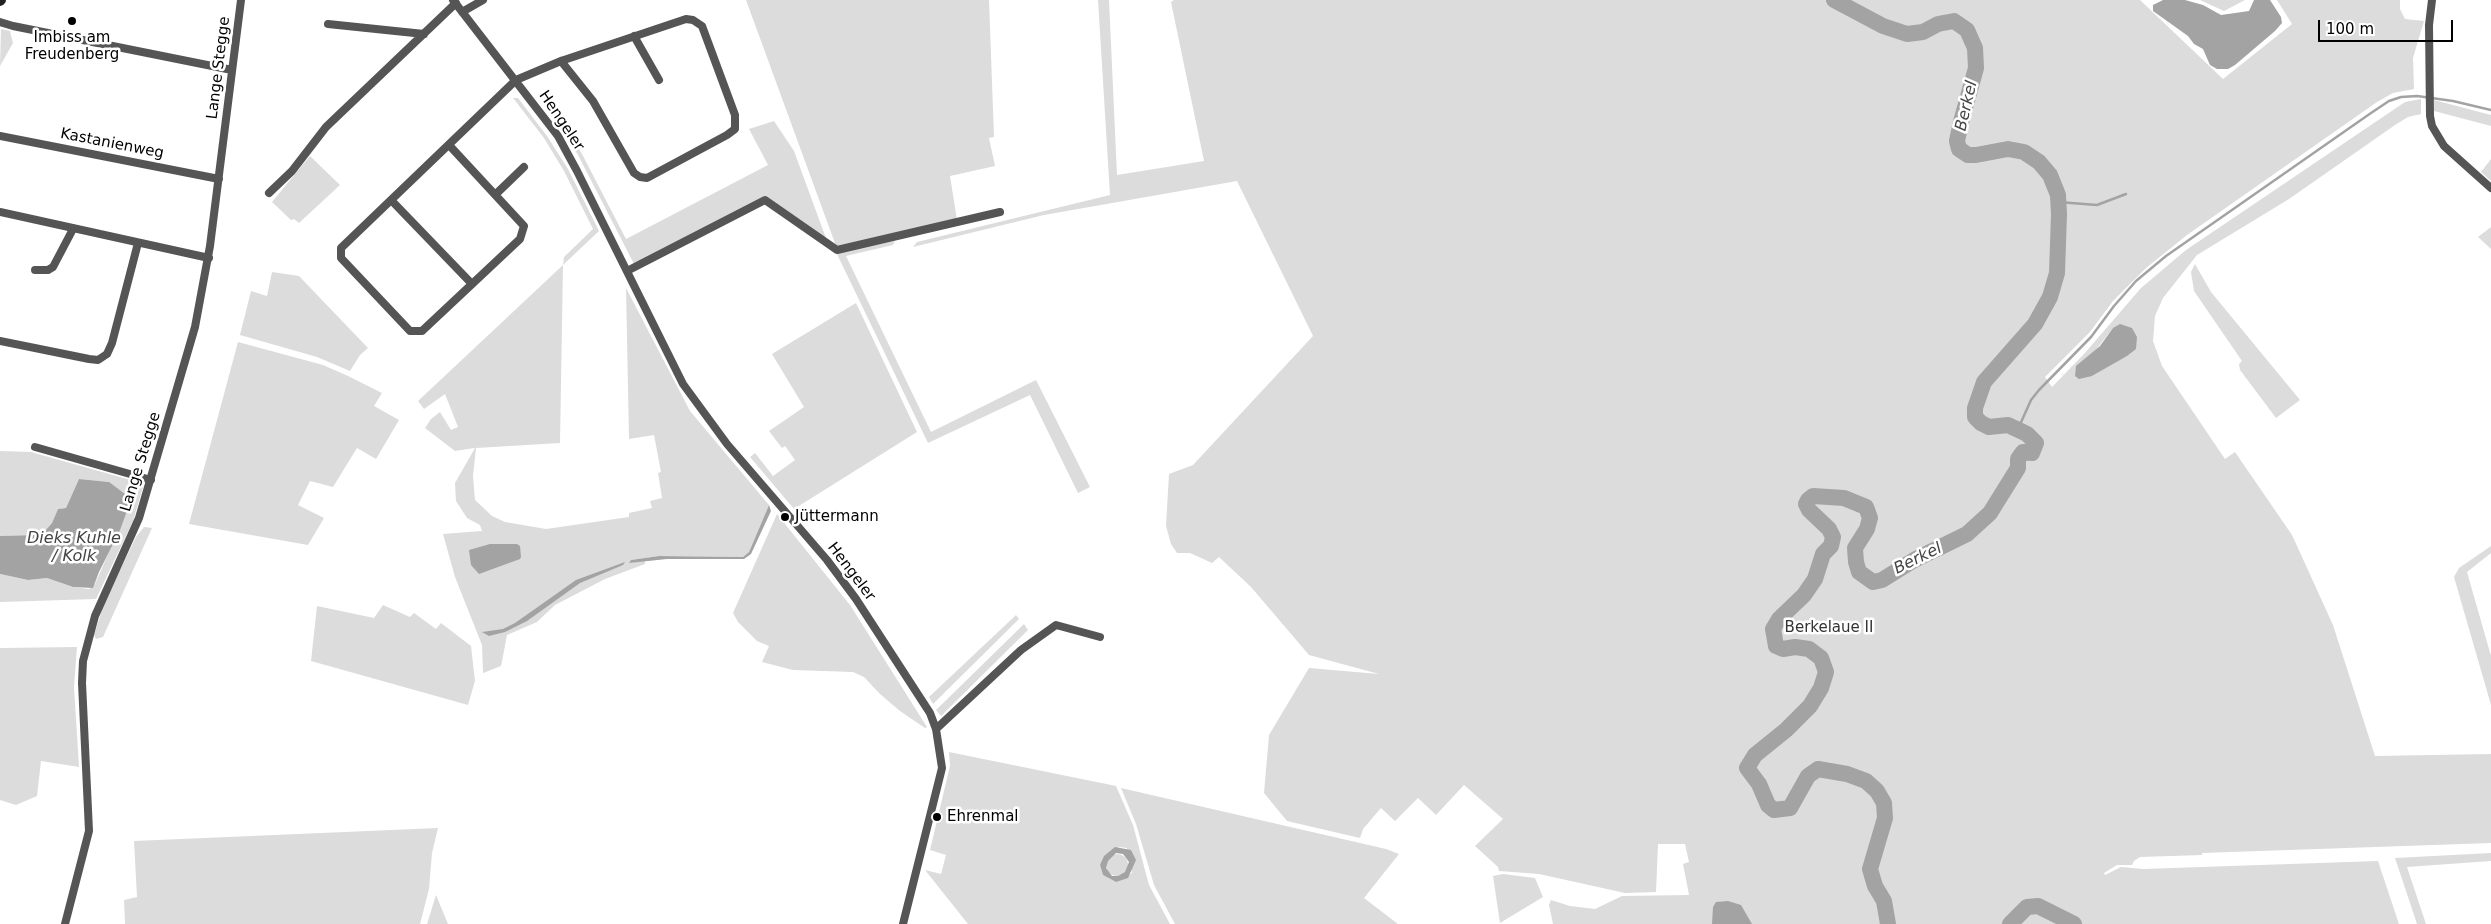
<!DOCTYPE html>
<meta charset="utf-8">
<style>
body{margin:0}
#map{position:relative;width:2491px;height:924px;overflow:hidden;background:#fff;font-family:"DejaVu Sans",sans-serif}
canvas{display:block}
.scale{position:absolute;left:2318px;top:20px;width:135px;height:22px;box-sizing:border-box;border:2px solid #000;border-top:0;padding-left:6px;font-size:15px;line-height:18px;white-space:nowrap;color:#000;-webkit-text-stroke:4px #fff;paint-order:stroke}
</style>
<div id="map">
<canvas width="2491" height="924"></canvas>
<div class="scale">100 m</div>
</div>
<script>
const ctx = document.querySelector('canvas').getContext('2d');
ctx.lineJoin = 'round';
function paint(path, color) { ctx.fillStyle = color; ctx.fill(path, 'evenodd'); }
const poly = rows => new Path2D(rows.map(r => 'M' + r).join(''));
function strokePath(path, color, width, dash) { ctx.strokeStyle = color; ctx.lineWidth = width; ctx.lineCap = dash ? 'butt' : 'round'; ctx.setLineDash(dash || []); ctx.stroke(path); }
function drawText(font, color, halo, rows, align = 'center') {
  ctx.font = font + ' "DejaVu Sans",sans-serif'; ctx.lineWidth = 5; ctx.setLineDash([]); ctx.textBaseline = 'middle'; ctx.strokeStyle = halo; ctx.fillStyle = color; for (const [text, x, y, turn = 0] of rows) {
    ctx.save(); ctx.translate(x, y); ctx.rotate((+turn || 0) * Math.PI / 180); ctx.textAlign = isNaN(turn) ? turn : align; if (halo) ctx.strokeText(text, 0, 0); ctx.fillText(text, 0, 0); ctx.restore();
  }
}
const green = poly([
 [746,0,989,0,994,137,989,138,995,166,950,176,957,220,836,246],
 [1098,0,1109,0,1117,175,1204,161,1171,2,1174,0,2140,0,2223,79,2292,24,2277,0,2400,0,2400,9,2405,19,2424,21,2413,58,2414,89,2393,93,2377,102,2187,235,2146,268,2113,301,2090,332,2045,377,2052,387,2084,354,2141,288,2186,250,2405,102,2421,99,2421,114,2408,117,2395,125,2289,199,2197,255,2163,298,2155,316,2153,341,2162,366,2225,459,2235,452,2292,535,2333,625,2375,756,2491,754,2491,843,2202,853,2202,855,2140,857,2134,861,2132,865,2117,865,2104,873,2105,875,2121,867,2143,869,2378,861,2399,924,1553,924,1549,905,1551,900,1570,906,1595,909,1622,896,1689,895,1683,864,1689,862,1685,844,1658,844,1656,892,1625,893,1539,874,1499,871,1498,867,1475,846,1503,819,1464,785,1436,815,1418,798,1395,821,1381,808,1363,829,1360,838,1287,821,1264,793,1269,735,1309,668,1379,674,1309,655,1251,587,1219,557,1212,563,1190,553,1177,553,1171,544,1166,526,1169,474,1193,465,1313,336,1237,181,1044,215,913,247,917,242,1110,195],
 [2113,328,2131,353,2092,376,2094,352],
 [2200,0,2245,0,2224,11],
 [1,29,10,31,13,43,0,66],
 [513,98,518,98,547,136,568,169,599,231,563,265,560,443,476,448,473,476,475,500,492,516,505,522,546,529,629,517,629,513,652,508,650,501,662,498,658,473,661,472,654,435,629,439,626,288,690,411,769,505,749,552,743,557,659,556,631,560,630,563,645,560,645,564,605,579,555,605,537,622,507,635,501,666,483,673,482,645,455,577,443,534,482,531,480,525,467,518,456,501,455,483,475,448,455,451,425,428,431,419,440,412,451,430,458,427,445,394,424,409,418,401,563,265,564,257,593,229,564,171,544,138],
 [2434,100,2491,115,2491,126,2434,111],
 [774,121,794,151,827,241,765,197,634,264,578,155,561,128,565,126,582,154,626,239,768,165,749,129],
 [310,156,340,185,299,223,294,219,291,220,272,202],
 [2491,159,2491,181,2481,172],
 [2491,227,2491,249,2478,237],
 [895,241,893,245,846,256,931,432,1036,380,1090,487,1078,493,1030,395,928,443,836,252],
 [2195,264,2211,292,2300,400,2276,418,2240,370,2239,364,2242,361,2194,291,2191,272],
 [272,272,299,276,368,348,360,355,350,371,317,357,240,335,251,291,267,296],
 [856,303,917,432,794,509,750,457,755,453,773,476,795,460,785,446,782,448,769,431,804,407,772,354],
 [238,342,323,365,348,376,382,393,374,406,399,420,376,459,357,448,333,487,310,481,298,505,324,518,308,545,189,524],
 [0,451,31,452,138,482,143,487,133,521,96,599,0,602,0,574,28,580,47,578,73,587,89,589,95,584,127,511,109,482,79,479,66,508,58,509,52,523,45,531,35,535,0,536],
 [777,514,850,605,927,727,925,728,900,711,880,694,864,677,853,672,793,670,762,662,769,646,757,641,738,622,733,613],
 [144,527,152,528,103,637,96,639,94,635,104,604,136,537],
 [2491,546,2491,553,2467,572,2491,656,2491,705,2454,577,2459,568],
 [383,605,410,617,414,613,436,629,441,623,471,646,475,681,468,705,311,661,317,606,374,618],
 [1016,615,1019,619,933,704,929,697],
 [1024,624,1028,630,941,716,936,710],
 [77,647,74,687,79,767,41,761,37,796,16,805,0,800,0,648],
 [949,752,1116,786,1133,825,1149,885,1170,924,968,924,925,870,941,874,946,855,930,850,950,766],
 [1119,847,1127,848,1132,873,1116,882,1103,875,1100,865],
 [1121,788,1386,849,1399,854,1364,898,1398,924,1175,924,1154,885,1136,824],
 [438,828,432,853,429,889,420,924,125,924,124,900,137,897,134,841],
 [2491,853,2491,861,2407,867,2426,924,2417,924,2395,858],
 '1106 865a11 11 0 1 1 22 0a11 11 0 1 1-22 0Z',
 [1503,874,1535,878,1543,897,1500,923,1493,876],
 [436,895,448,924,427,924]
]);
const water = poly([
 [2163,0,2185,0,2203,5,2221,15,2249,11,2254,0,2270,0,2281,17,2282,23,2275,31,2235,65,2228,69,2217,69,2210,65,2203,49,2194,44,2188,36,2153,11,2153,5],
 [2120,324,2132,328,2137,337,2136,349,2127,356,2092,376,2079,379,2075,376,2076,366,2100,346,2113,328],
 [79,479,109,482,125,494,128,500,127,511,120,530,99,572,93,588,73,587,47,578,28,580,0,574,0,536,35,535,45,531,52,523,58,509,66,508],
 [769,505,771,511,751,554,744,559,667,559,629,563,631,560,659,556,743,557,749,552],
 [490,544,517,544,520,546,521,557,520,559,479,574,471,565,469,550],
 [625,562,623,565,580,583,527,621,505,632,489,636,482,632,503,629,515,623,576,580],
 [1115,847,1131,850,1136,860,1128,878,1116,882,1103,875,1100,865,1104,856],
 [1116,853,1123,854,1129,862,1125,872,1118,876,1112,876,1106,868,1108,861],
 [1728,901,1741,905,1752,924,1712,924,1713,907,1716,902]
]);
const stream = poly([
 [2058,202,2097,205,2126,194],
 [2018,429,2031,400,2039,390,2091,337,2114,306,2136,281,2166,256,2371,113,2389,101,2401,97,2417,96,2453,101,2491,110]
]);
const river = poly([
 [1834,0,1883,26,1907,34,1923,32,1938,24,1954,21,1967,30,1975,48,1976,68,1961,122,1957,141,1959,149,1968,155,1976,155,2008,149,2024,152,2039,162,2050,175,2058,195,2059,214,2057,273,2050,297,2035,324,1984,382,1975,408,1975,417,1981,423,1989,427,2008,425,2027,434,2036,443,2032,453,2023,452,2018,459,2018,468,1990,513,1967,534,1914,560,1882,580,1873,582,1859,572,1856,562,1855,548,1867,529,1870,518,1866,507,1844,498,1813,496,1808,500,1806,504,1809,510,1829,529,1833,537,1831,546,1823,554,1815,579,1804,595,1779,619,1773,629,1776,646,1783,649,1795,647,1809,649,1821,658,1826,672,1821,688,1810,706,1786,730,1755,755,1747,768,1759,784,1768,805,1774,810,1790,808,1808,776,1818,769,1847,774,1866,781,1877,791,1884,803,1885,818,1870,869,1875,886,1884,901,1888,924],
 [2010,924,2027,907,2038,906,2074,924]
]);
const minor = poly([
 [453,0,558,136,577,171,683,384,727,444,827,560,856,599,930,713,936,729,942,768,903,924],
 [2432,0,2429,25,2430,116,2432,126,2444,146,2491,188],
 [462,12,483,0],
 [0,22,13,26,232,70],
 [328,24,424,34],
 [634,36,659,80],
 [0,136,219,179],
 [449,145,524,226,520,239,422,331,410,331,341,258,341,248,516,80,561,61,686,19,693,20,702,26,735,115,735,129,727,135,647,178,640,177,634,173,593,101,561,61],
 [269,193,292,171,326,127,456,3],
 [496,194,524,167],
 [392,201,472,284],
 [0,212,209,258],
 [35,270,48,270,53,267,73,229],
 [627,271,765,200,837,250,1000,212],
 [0,341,89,359,98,360,107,354,112,343,138,243],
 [35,447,151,480],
 [936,729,1021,650,1056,625,1100,637],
 [65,924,89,831,82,683,83,661,95,616,139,518,195,327,210,246,241,0]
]);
const secondary = poly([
 [0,1,1,0]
]);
const markers = [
 [72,21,5,"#000"],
 [785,517,5,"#000"],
 [937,817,5,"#000"]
];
const poiNames = [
 ["Imbiss am",72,38,"center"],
 ["Freudenberg",72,55,"center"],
 ["Jüttermann",795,517],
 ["Ehrenmal",947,817]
];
const streetNames = [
 ["Lange Stegge",219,68,-83],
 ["Hengeler",561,121,56],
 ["Kastanienweg",112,144,11],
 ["Lange Stegge",141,462,-73],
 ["Hengeler",851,572,53]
];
const parkNames = [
 ["Berkelaue II",1829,628]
];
const waterNames = [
 ["Berkel",1967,106,-77],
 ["Dieks Kuhle",74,539],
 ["/ Kolk",74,557],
 ["Berkel",1918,559,-26]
];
paint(green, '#dcdcdc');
paint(water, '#a3a3a3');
strokePath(stream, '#a3a3a3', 2.5);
strokePath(river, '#a3a3a3', 16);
strokePath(minor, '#555', 8);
strokePath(secondary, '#222', 10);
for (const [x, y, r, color] of markers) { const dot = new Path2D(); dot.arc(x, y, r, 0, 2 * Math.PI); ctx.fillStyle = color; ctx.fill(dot); strokePath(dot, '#fff', 2); }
drawText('15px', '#000', '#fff', poiNames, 'left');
drawText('15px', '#000', '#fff', streetNames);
drawText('15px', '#333', '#fff', parkNames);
drawText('italic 16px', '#444', '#fff', waterNames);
</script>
